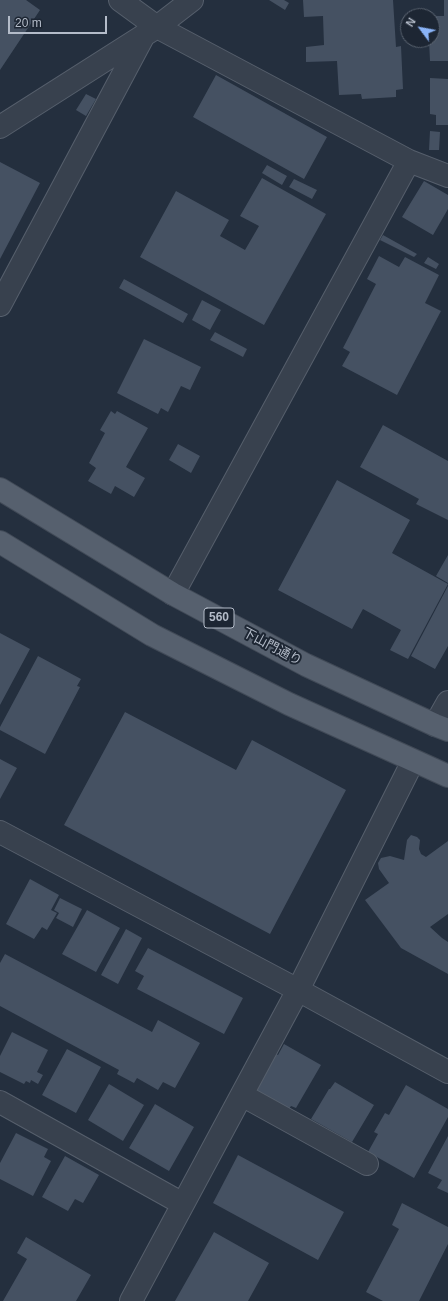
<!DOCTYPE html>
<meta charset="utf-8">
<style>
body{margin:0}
#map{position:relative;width:448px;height:1301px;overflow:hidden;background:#242f3e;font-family:Arial,sans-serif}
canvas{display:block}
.north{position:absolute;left:400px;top:8px;width:40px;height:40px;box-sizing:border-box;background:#1d2633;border:1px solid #59626f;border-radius:50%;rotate:302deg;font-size:11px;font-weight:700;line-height:16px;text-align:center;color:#b4bcc9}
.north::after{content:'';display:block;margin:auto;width:14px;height:18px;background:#8ab4f8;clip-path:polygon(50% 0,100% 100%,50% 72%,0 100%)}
.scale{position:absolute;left:8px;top:16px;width:99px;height:18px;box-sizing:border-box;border:2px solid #b4bcc9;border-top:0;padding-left:5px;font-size:12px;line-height:14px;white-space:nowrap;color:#b4bcc9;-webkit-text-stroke:3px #1d2633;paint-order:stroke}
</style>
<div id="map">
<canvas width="448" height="1301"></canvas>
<div class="north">N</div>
<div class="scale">20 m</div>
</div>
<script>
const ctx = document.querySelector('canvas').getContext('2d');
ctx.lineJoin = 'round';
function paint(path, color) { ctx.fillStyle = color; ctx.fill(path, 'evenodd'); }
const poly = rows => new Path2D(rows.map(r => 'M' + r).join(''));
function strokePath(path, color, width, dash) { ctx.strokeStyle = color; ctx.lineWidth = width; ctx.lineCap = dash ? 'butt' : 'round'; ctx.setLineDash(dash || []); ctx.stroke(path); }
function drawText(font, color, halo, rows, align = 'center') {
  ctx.font = font + ' Arial,"Noto Sans JP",sans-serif'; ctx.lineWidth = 4; ctx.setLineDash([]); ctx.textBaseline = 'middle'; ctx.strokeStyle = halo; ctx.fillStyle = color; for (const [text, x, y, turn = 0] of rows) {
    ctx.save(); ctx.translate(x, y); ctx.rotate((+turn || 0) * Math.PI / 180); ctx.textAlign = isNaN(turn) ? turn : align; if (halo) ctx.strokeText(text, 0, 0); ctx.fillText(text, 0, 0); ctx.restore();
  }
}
const building = poly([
 [0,0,26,0,40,10,0,70],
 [269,0,284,0,289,3,285,10],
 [303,0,393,0,396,47,401,46,403,89,396,90,396,97,362,99,361,94,339,95,337,61,306,62,306,47,324,45,323,16,304,17],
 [444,0,448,0,448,61,430,61,429,40,432,40,432,16,444,16],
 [216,75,327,137,304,179,193,117],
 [430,78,448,79,448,125,436,125,436,115,430,114],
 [86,94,96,99,86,116,76,110],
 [430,131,440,132,439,150,429,150],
 [0,162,40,183,0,259],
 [267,165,287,176,282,185,262,173],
 [262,178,326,214,264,325,140,257,176,191,229,220,220,236,245,250,259,226,240,216],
 [294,179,317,190,312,199,289,187],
 [424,181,448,195,448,209,433,235,402,217],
 [383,235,417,254,414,257,380,240],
 [379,256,399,267,405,257,439,275,425,303,441,311,397,395,342,366,350,352,343,348,376,284,367,279],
 [428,257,439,264,436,269,424,263],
 [124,279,188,314,183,323,119,288],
 [202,300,221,310,210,330,192,320],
 [215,332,247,349,243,357,210,340],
 [144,339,201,367,190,390,181,386,168,412,161,408,158,414,117,393],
 [111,411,115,414,117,411,148,428,126,467,145,478,134,497,115,486,111,494,88,481,96,468,89,463,105,433,100,430],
 [383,425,448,461,448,520,416,504,419,499,360,467],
 [178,444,200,456,191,473,169,460],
 [337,480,410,520,392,553,448,584,408,659,390,650,401,630,363,609,352,629,278,590],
 [448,555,448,583,436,576],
 [448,586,448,646,435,669,411,656],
 [0,633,30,649,0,705],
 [38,656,81,679,77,686,80,687,45,754,0,730,0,727],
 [125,712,236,770,252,740,346,790,270,934,64,825],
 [0,759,17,768,0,799],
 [411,835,417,837,420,840,419,849,421,854,426,857,448,841,448,914,430,927,442,938,448,942,448,974,401,948,365,900,389,883,379,869,378,863,381,858,390,856,404,860,407,840],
 [30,879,59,895,51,910,57,913,47,930,42,927,34,939,6,924],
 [60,898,82,909,73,927,56,918,59,913,54,910],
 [87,910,120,928,96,972,62,954],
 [126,929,142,938,118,984,101,975],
 [148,948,243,998,224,1034,137,989,144,976,135,971],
 [5,954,152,1032,158,1020,200,1043,175,1088,163,1082,158,1090,137,1078,134,1083,117,1074,119,1070,0,1006,0,963],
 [12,1032,48,1050,37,1072,43,1075,38,1084,31,1080,30,1083,26,1081,24,1084,0,1072,0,1056],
 [284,1044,321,1065,296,1108,291,1106,289,1109,256,1091,276,1054,278,1055],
 [67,1049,101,1067,76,1113,42,1095],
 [335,1082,374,1105,352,1142,311,1119,329,1089,330,1089],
 [109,1084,144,1105,123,1141,88,1120],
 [406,1085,448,1109,448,1117,414,1178,368,1152,378,1134,374,1132,385,1113,389,1115],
 [155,1104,194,1127,169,1171,129,1148],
 [16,1133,48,1149,44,1157,51,1161,33,1196,0,1179,0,1163],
 [448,1136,448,1193,437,1188,442,1180,428,1173],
 [238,1155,344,1212,318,1260,213,1203],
 [65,1156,99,1175,83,1203,75,1199,68,1211,42,1197],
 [402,1203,448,1227,448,1244,419,1301,383,1301,366,1292,399,1229,392,1225],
 [214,1232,269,1263,248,1301,175,1301],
 [26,1237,91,1275,76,1301,3,1301,27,1259,17,1253]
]);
const minor = poly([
 [120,0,157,27,409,161,448,176],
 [0,127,157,27,192,0],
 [0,305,144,35],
 [173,594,409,161],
 [435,725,448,702],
 [0,832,298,990,448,1072],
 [242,1095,367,1164],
 [0,1102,183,1204],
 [131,1301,298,990,413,761]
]);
const primary = poly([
 [0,489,173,594,306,665,435,725,448,730],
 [0,542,152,635,289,704,448,776]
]);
const shields = [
 [219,618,30]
];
const shieldNames = [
 ["560",219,618]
];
const streetNames = [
 ["下山門通り",272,647,28]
];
paint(building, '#455162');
strokePath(minor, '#565f6c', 24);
strokePath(primary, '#414a57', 24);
strokePath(minor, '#38414e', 22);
strokePath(primary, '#56606e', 22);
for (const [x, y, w] of shields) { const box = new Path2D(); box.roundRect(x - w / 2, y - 10, w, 20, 3); ctx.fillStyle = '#1d2633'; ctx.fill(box); strokePath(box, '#b4bcc9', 1); }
drawText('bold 12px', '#b4bcc9', null, shieldNames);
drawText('13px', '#b4bcc9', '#1d2633', streetNames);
</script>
